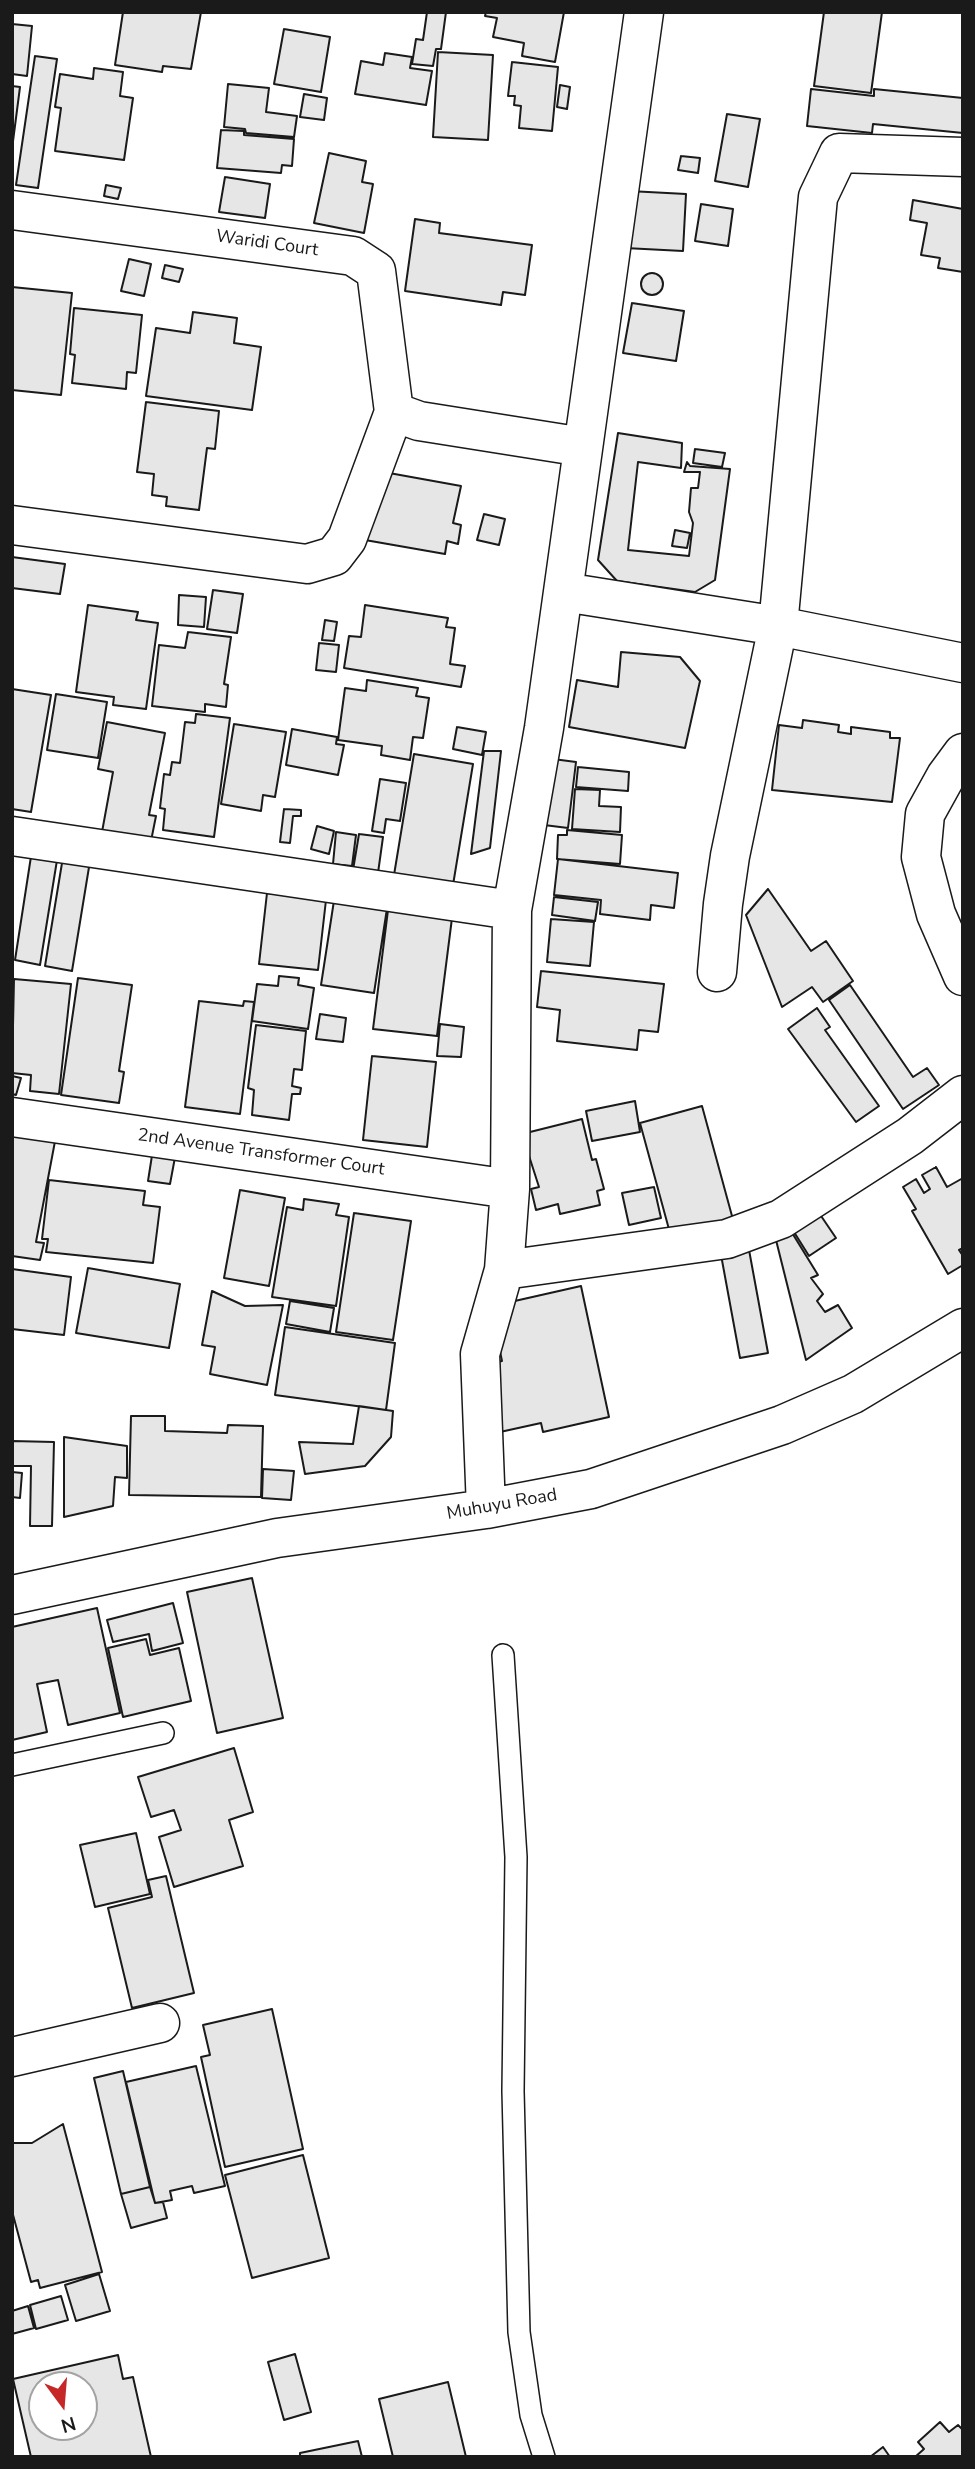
<!DOCTYPE html>
<style>
body{margin:0}
#map{position:relative;width:975px;height:2469px;overflow:hidden;background:#fff;font-family:"Nunito Sans",sans-serif}
canvas{display:block}
.frame{position:absolute;inset:0;border:14px solid #1a1a1a;pointer-events:none}
.north{position:absolute;left:28px;top:2371px;width:70px;height:70px;box-sizing:border-box;background:#fff;border:2px solid #a3a3a3;border-radius:50%;rotate:164deg;font-size:19px;font-weight:700;line-height:28px;text-align:center;color:#1a1a1a}
.north::after{content:'';display:block;margin:auto;width:24px;height:32px;background:#c62828;clip-path:polygon(50% 0,100% 100%,50% 72%,0 100%)}
</style>
<div id="map">
<canvas width="975" height="2469"></canvas>
<div class="frame"></div>
<div class="north">N</div>
</div>
<script>
const ctx = document.querySelector('canvas').getContext('2d');
ctx.lineJoin = 'round';
function paint(path, color) { ctx.fillStyle = color; ctx.fill(path, 'evenodd'); }
const poly = rows => new Path2D(rows.map(r => 'M' + r).join(''));
function strokePath(path, color, width, dash) { ctx.strokeStyle = color; ctx.lineWidth = width; ctx.lineCap = dash ? 'butt' : 'round'; ctx.setLineDash(dash || []); ctx.stroke(path); }
function drawText(font, color, halo, rows, align = 'center') {
  ctx.font = font + ' "Nunito Sans",sans-serif'; ctx.lineWidth = 5; ctx.setLineDash([]); ctx.textBaseline = 'middle'; ctx.strokeStyle = halo; ctx.fillStyle = color; for (const [text, x, y, turn = 0] of rows) {
    ctx.save(); ctx.translate(x, y); ctx.rotate((+turn || 0) * Math.PI / 180); ctx.textAlign = isNaN(turn) ? turn : align; if (halo) ctx.strokeText(text, 0, 0); ctx.fillText(text, 0, 0); ctx.restore();
  }
}
const building = poly([
 [123,12,201,12,191,69,163,66,162,72,115,65,123,12],
 [427,12,446,12,441,49,436,49,433,66,412,64,416,39,423,40,427,12],
 [486,12,564,12,555,62,522,56,524,43,493,37,497,18,485,16,486,12],
 [824,12,882,12,871,93,814,86,824,12],
 [12,24,32,26,27,76,12,74,12,24],
 [284,29,330,37,321,92,274,84,284,29],
 [438,52,493,55,488,140,433,137,438,52],
 [385,53,412,57,410,68,432,71,426,105,355,94,361,61,383,65,385,53],
 [35,56,57,59,38,188,16,185,35,56],
 [512,62,558,67,552,131,519,128,521,106,514,105,515,96,508,96,512,62],
 [94,68,123,72,120,96,133,98,124,160,55,151,61,108,55,107,60,74,93,79,94,68],
 [228,84,269,88,266,112,297,116,294,137,246,133,245,129,224,127,228,84],
 [560,85,570,87,567,109,557,107,560,85],
 [12,86,20,87,12,149,12,86],
 [811,89,874,96,874,89,963,98,963,133,873,124,872,133,807,126,811,89],
 [304,94,327,98,324,120,300,117,304,94],
 [727,114,760,119,748,187,715,181,727,114],
 [221,130,244,131,244,135,294,139,292,166,282,165,281,173,217,168,221,130],
 [329,153,366,161,362,182,373,184,364,233,314,223,329,153],
 [681,156,700,158,698,173,678,170,681,156],
 [225,177,270,184,265,218,219,212,225,177],
 [106,185,121,188,118,199,104,196,106,185],
 [629,191,686,194,683,251,625,248,629,191],
 [913,200,963,209,963,272,938,268,940,258,921,255,927,223,910,220,913,200],
 [701,204,733,209,728,246,695,241,701,204],
 [415,219,440,223,439,233,532,245,525,295,503,292,501,305,405,291,415,219],
 [129,259,151,264,144,296,121,291,129,259],
 [165,265,183,269,179,282,162,278,165,265],
 '641 284a11 11 0 1 1 22 0a11 11 0 1 1-22 0Z',
 [12,287,72,293,61,395,12,390,12,287],
 [632,303,684,311,676,361,623,353,632,303],
 [74,308,142,315,136,373,127,372,126,389,72,383,75,355,70,354,74,308],
 [193,312,237,318,234,343,261,347,252,410,146,396,156,328,190,333,193,312],
 [146,402,219,411,215,449,207,448,199,510,166,506,167,497,152,495,154,474,137,472,146,402],
 [618,433,682,443,681,468,638,462,628,550,689,556,693,523,689,512,691,488,698,488,700,472,684,472,687,462,690,466,730,469,715,580,695,592,617,581,598,560,618,433],
 [695,449,725,453,722,467,693,463,695,449],
 [378,471,461,486,453,523,461,525,458,544,447,541,445,554,365,540,378,471],
 [484,514,505,519,499,545,477,540,484,514],
 [675,530,690,533,687,548,672,546,675,530],
 [12,557,65,564,60,594,12,588,12,557],
 [213,590,243,594,237,633,207,629,213,590],
 [179,595,206,597,204,627,178,625,179,595],
 [88,605,138,612,136,620,158,623,146,709,113,705,114,697,76,692,88,605],
 [365,605,448,618,446,627,455,628,450,664,465,666,461,687,344,668,349,636,361,637,365,605],
 [325,620,337,622,334,641,322,640,325,620],
 [188,632,231,637,224,684,228,685,226,707,205,704,205,712,152,706,159,645,185,648,188,632],
 [319,643,339,645,336,672,316,670,319,643],
 [621,652,680,657,700,681,685,748,569,727,577,680,618,687,621,652],
 [367,680,418,688,416,696,429,698,423,738,413,737,410,760,381,755,382,746,338,740,345,688,366,691,367,680],
 [12,689,51,695,31,812,12,809,12,689],
 [56,694,107,702,98,758,47,750,56,694],
 [196,714,230,718,214,837,163,830,165,809,160,808,164,774,170,775,172,762,180,763,185,722,195,723,196,714],
 [803,720,839,725,838,732,851,734,851,727,890,732,890,738,900,738,892,802,772,790,779,725,802,728,803,720],
 [107,722,165,733,149,815,156,816,151,841,102,832,113,772,98,769,107,722],
 [234,724,286,732,275,797,263,795,261,811,221,804,234,724],
 [457,727,486,732,482,755,453,749,457,727],
 [292,729,337,737,336,744,344,745,338,775,286,765,292,729],
 [484,751,501,751,490,848,471,854,484,751],
 [414,754,473,764,453,885,394,875,414,754],
 [553,759,576,762,568,828,544,825,553,759],
 [578,767,629,772,628,791,576,787,578,767],
 [380,779,406,783,400,821,386,819,384,833,372,831,380,779],
 [575,789,600,790,599,806,621,807,620,832,572,829,575,789],
 [284,809,301,810,301,816,293,816,290,843,280,842,284,809],
 [317,826,334,831,329,854,311,849,317,826],
 [567,830,622,835,620,864,557,859,558,835,567,835,567,830],
 [336,832,356,835,352,866,333,864,336,832],
 [359,834,383,837,378,873,353,870,359,834],
 [32,850,58,854,40,965,15,960,32,850],
 [63,857,90,861,72,971,45,966,63,857],
 [558,859,678,873,674,908,651,905,650,920,600,914,601,900,554,895,558,859],
 [768,889,811,951,826,941,853,981,823,1002,812,987,782,1007,746,915,768,889],
 [267,893,326,900,318,970,259,964,267,893],
 [335,894,388,902,374,993,321,985,335,894],
 [554,897,598,902,595,921,552,915,554,897],
 [388,910,452,918,437,1036,373,1029,388,910],
 [551,919,594,922,590,966,547,962,551,919],
 [541,971,664,984,658,1032,639,1030,637,1050,557,1041,560,1010,537,1007,541,971],
 [279,976,299,978,298,985,314,988,308,1029,252,1021,257,984,278,986,279,976],
 [78,978,132,985,119,1071,124,1072,119,1103,61,1095,78,978],
 [14,979,71,984,59,1094,30,1091,31,1075,12,1073,14,979],
 [850,985,913,1077,927,1068,939,1085,903,1109,829,1000,850,985],
 [199,1001,243,1006,244,1001,254,1002,240,1114,185,1107,199,1001],
 [817,1008,830,1027,825,1030,879,1106,856,1122,788,1029,817,1008],
 [320,1014,346,1018,343,1042,316,1039,320,1014],
 [440,1024,464,1027,461,1057,437,1056,440,1024],
 [256,1025,306,1031,302,1070,294,1069,292,1086,301,1088,300,1094,292,1094,289,1120,252,1115,254,1090,248,1088,256,1025],
 [372,1056,436,1062,427,1147,363,1140,372,1056],
 [12,1076,21,1078,16,1095,12,1094,12,1076],
 [635,1101,640,1132,592,1141,586,1111,635,1101],
 [702,1106,735,1227,673,1244,640,1123,702,1106],
 [582,1119,592,1160,596,1159,604,1189,597,1191,600,1205,560,1214,558,1204,536,1210,531,1189,539,1187,522,1134,582,1119],
 [12,1130,56,1136,36,1242,44,1243,40,1260,12,1256,12,1130],
 [153,1149,176,1152,170,1184,148,1181,153,1149],
 [936,1167,947,1187,963,1178,963,1248,959,1250,963,1256,963,1265,948,1274,912,1211,916,1209,903,1187,916,1179,924,1193,930,1189,922,1175,936,1167],
 [49,1180,145,1191,143,1205,160,1207,153,1263,46,1252,48,1239,42,1239,49,1180],
 [654,1187,661,1218,629,1225,622,1193,654,1187],
 [240,1190,285,1198,269,1286,224,1278,240,1190],
 [304,1199,339,1204,336,1215,349,1217,336,1306,272,1297,287,1207,303,1210,304,1199],
 [815,1207,836,1238,809,1256,789,1224,815,1207],
 [354,1213,411,1221,393,1340,336,1332,354,1213],
 [786,1223,818,1275,811,1278,823,1294,817,1301,825,1312,838,1305,852,1328,806,1360,773,1228,786,1223],
 [747,1239,768,1353,740,1358,719,1244,747,1239],
 [88,1268,180,1284,169,1348,76,1333,88,1268],
 [12,1269,71,1277,64,1335,12,1329,12,1269],
 [581,1286,609,1417,543,1432,541,1423,500,1432,484,1365,502,1361,493,1318,497,1305,581,1286],
 [212,1291,245,1306,283,1305,267,1385,210,1374,215,1347,202,1345,212,1291],
 [290,1301,334,1308,330,1332,286,1324,290,1301],
 [285,1327,395,1343,386,1410,275,1395,285,1327],
 [359,1406,393,1411,391,1437,365,1466,305,1474,299,1442,353,1444,359,1406],
 [131,1416,165,1416,165,1431,227,1433,228,1425,263,1426,261,1497,129,1495,131,1416],
 [64,1437,127,1446,127,1478,115,1477,113,1506,64,1517,64,1437],
 [12,1441,54,1442,52,1526,30,1526,31,1466,12,1466,12,1441],
 [263,1469,294,1471,291,1500,262,1498,263,1469],
 [12,1472,22,1473,20,1498,12,1497,12,1472],
 [252,1578,283,1718,217,1733,187,1592,252,1578],
 [173,1603,183,1643,152,1651,149,1634,113,1642,107,1620,173,1603],
 [97,1608,120,1713,68,1725,58,1680,37,1684,47,1732,12,1740,12,1627,97,1608],
 [146,1639,150,1655,179,1648,191,1701,123,1717,108,1648,146,1639],
 [234,1748,253,1812,229,1820,243,1866,174,1887,159,1837,181,1830,174,1810,151,1817,138,1777,234,1748],
 [136,1833,150,1894,95,1907,80,1845,136,1833],
 [166,1876,194,1993,132,2008,108,1908,152,1897,148,1880,166,1876],
 [272,2009,303,2149,225,2167,201,2057,210,2055,203,2025,272,2009],
 [196,2066,225,2186,194,2193,192,2186,170,2191,172,2200,155,2203,126,2082,196,2066],
 [123,2071,150,2187,121,2194,94,2078,123,2071],
 [63,2124,102,2272,40,2288,38,2280,31,2282,12,2211,12,2143,32,2143,63,2124],
 [303,2155,329,2258,252,2278,225,2175,303,2155],
 [150,2187,155,2203,163,2202,167,2218,131,2228,121,2194,150,2187],
 [99,2274,110,2311,76,2321,65,2285,99,2274],
 [61,2296,68,2320,36,2329,30,2305,61,2296],
 [28,2306,34,2328,12,2334,12,2311,28,2306],
 [295,2354,311,2412,284,2420,268,2362,295,2354],
 [118,2355,123,2379,133,2377,151,2457,31,2457,13,2379,118,2355],
 [42,2385,84,2385,84,2427,42,2427,42,2385],
 [448,2382,466,2457,393,2457,379,2399,448,2382],
 [940,2422,949,2432,958,2425,963,2430,963,2457,915,2457,924,2449,918,2442,940,2422],
 [358,2441,362,2457,300,2457,300,2453,358,2441],
 [883,2447,890,2457,870,2457,883,2447]
]);
const lane = poly([
 [503,1655,516,1857,513,2091,519,2332,531,2415,544,2457],
 [12,1765,163,1733]
]);
const street = poly([
 [12,210,353,256,376,271,394,412,419,421,583,447],
 [12,525,307,564,334,556,347,539,394,412],
 [564,592,778,626,963,663],
 [963,753,946,776,925,814,921,857,936,914,963,976],
 [12,836,512,910],
 [717,972,723,904,730,856,778,626,818,197,839,153,963,157],
 [12,1117,510,1189],
 [504,1270,727,1239,781,1219,910,1136,963,1095],
 [486,1509,480,1354,504,1270,510,1189,512,910,544,728,644,12],
 [12,1595,277,1538,486,1509,591,1489,782,1425,853,1394,963,1328],
 [12,2057,160,2023]
]);
const streetNames = [
 ["Waridi Court",267,244,8],
 ["2nd Avenue Transformer Court",261,1153,8],
 ["Muhuyu Road",502,1505,-10]
];
paint(building, '#e6e6e6');
strokePath(building, '#1a1a1a', 2);
strokePath(lane, '#1a1a1a', 24);
strokePath(street, '#1a1a1a', 41);
strokePath(lane, '#fff', 21);
strokePath(street, '#fff', 38);
drawText('18px', '#1a1a1a', '#fff', streetNames);
</script>
